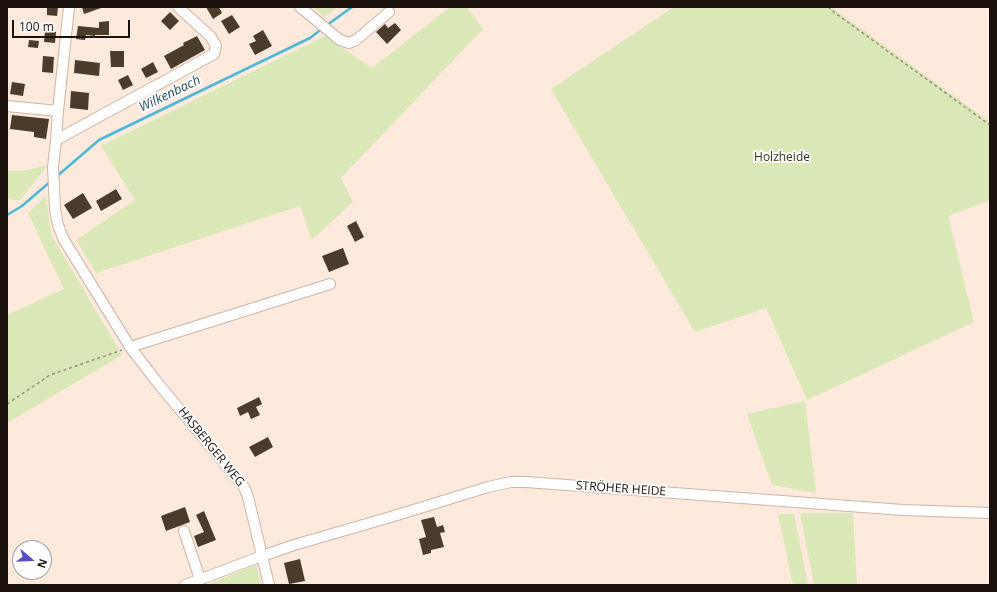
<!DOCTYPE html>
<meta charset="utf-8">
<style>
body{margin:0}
#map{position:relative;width:997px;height:592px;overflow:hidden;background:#fee9dd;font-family:"Open Sans",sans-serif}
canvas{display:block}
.frame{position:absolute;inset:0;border:8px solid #1a110c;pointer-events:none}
.north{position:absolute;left:12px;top:540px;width:40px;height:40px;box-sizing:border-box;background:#fff;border:1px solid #a3a09e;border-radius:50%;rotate:109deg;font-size:11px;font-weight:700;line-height:16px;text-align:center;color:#1a110c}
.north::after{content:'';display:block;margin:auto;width:14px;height:18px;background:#5d4dc6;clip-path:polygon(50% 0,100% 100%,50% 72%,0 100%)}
.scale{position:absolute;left:12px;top:20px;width:118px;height:18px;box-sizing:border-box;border:2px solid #1a110c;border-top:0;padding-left:5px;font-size:12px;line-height:14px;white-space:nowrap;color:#1a110c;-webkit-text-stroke:3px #fff;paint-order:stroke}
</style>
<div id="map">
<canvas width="997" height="592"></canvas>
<div class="frame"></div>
<div class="north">N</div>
<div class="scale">100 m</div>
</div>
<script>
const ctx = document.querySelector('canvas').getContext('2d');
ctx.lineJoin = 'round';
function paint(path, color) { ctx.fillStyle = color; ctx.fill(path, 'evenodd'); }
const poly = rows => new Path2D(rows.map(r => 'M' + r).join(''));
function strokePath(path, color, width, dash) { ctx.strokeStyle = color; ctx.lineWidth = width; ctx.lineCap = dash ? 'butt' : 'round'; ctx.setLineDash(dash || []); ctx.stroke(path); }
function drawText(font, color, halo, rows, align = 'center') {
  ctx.font = font + ' "Open Sans",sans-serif'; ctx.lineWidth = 4; ctx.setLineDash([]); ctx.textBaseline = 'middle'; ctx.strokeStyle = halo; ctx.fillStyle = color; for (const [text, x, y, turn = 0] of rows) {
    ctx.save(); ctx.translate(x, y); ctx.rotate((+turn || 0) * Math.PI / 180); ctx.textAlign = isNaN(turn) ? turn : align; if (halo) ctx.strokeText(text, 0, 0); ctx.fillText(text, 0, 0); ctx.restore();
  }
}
const green = poly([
 [312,7,338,7,324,17],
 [450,7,467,7,483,29,341,178,353,202,312,240,300,206,96,273,76,240,135,200,101,146,325,36,372,68],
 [674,7,831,7,990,122,990,200,948,216,974,322,807,400,766,308,695,332,551,89],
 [48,165,20,200,7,199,7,171,23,171],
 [46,196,51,234,122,355,7,423,7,315,64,289,28,213],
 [805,401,816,493,772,485,747,414],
 [800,513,853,513,857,585,814,585],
 [778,514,794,514,808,585,793,585],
 [256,565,261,585,207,585]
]);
const stream = poly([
 [327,25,352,7],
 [56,177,99,140,310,38,323,28],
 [7,215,22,206,51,181]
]);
const building = poly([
 [47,7,58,7,57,16,47,15],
 [82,7,100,7,101,8,84,14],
 [206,7,219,7,222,13,213,19],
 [170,12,179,21,170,30,161,21],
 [232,15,240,27,229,34,221,21],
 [109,21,109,35,95,35,95,36,86,35,85,40,76,39,78,26,99,28,99,22],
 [395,23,401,30,387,44,376,32,385,24,388,28],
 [263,30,272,46,255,55,249,44,256,41,253,36],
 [45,31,56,32,55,43,44,42],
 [197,36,205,50,171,69,164,56,184,45,183,43],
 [29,40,39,41,38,48,28,47],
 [110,51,124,51,124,67,111,67],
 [43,56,54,57,53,73,42,72],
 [75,60,100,63,99,76,74,73],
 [153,62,158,72,146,78,141,69],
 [128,75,133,85,123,90,118,80],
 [12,82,25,84,23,96,10,94],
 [71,91,89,93,88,110,70,108],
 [12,115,49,119,46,139,34,137,34,132,10,129],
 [116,189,122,199,101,211,96,201],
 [83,193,92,208,73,219,64,205],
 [356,221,364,237,355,242,347,226],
 [343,248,349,264,329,272,322,256],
 [259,397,262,404,256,407,260,415,251,419,248,412,240,416,237,408],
 [268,437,273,447,255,457,249,447],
 [185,507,190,522,166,531,161,516],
 [204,511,216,540,198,547,194,536,204,532,196,515],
 [434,517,437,527,443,525,445,532,440,533,444,547,431,550,431,553,423,555,419,539,426,537,421,520],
 [300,559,305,581,289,584,284,563]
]);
const path = poly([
 [828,7,835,13,990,125],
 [7,404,50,375,122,350]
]);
const minor = poly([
 [69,7,58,111,56,140,53,167,55,209,58,225,64,240,130,347,157,382,244,487,248,497,269,585],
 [300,7,340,40,349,43,356,40,389,12],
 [7,106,58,111],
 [56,140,214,54,216,46,211,37,178,7],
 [130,347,330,284],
 [184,531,200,579],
 [185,585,262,556,294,545,394,516,488,487,511,482,526,482,903,510,990,513]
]);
const parkNames = [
 ["Holzheide",782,158]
];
const streetNames = [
 ["HASBERGER WEG",211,447,51],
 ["STRÖHER HEIDE",621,489,4]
];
const waterNames = [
 ["Wilkenbach",170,94,-26]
];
paint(green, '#dae7b6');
strokePath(stream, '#4ab9d9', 2.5);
paint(building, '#4a3c2a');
strokePath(minor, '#cdb5a6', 12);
strokePath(path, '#9a8a81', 1.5, [3, 3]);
strokePath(minor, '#fff', 10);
drawText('12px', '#323916', '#fff', parkNames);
drawText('12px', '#1a110c', '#fff', streetNames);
drawText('italic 13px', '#245260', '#fff', waterNames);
</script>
